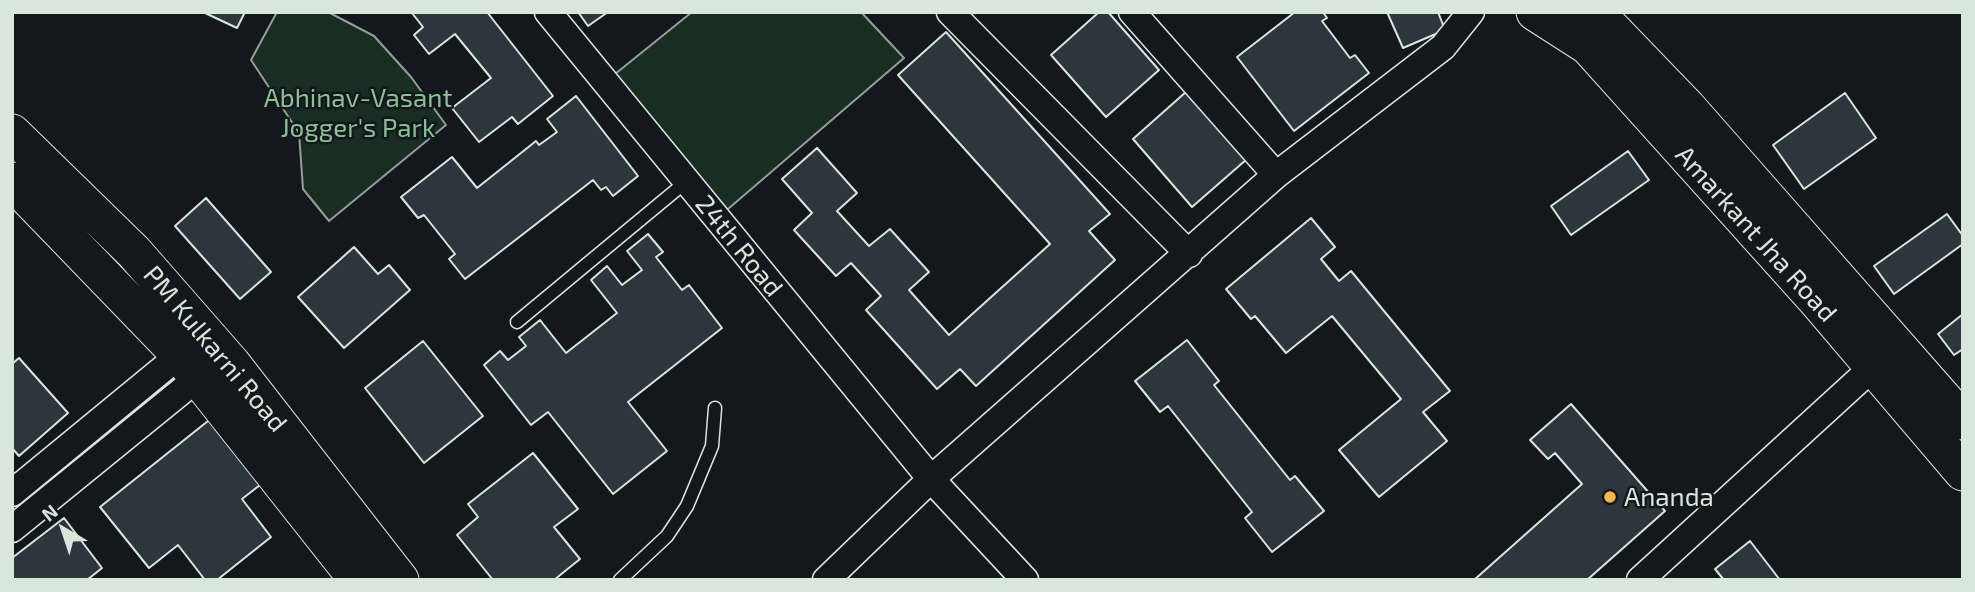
<!DOCTYPE html>
<style>
body{margin:0}
#map{position:relative;width:1975px;height:592px;overflow:hidden;background:#14181c;font-family:"Exo 2",sans-serif}
canvas{display:block}
.frame{position:absolute;inset:0;border:14px solid #d8e6dc;pointer-events:none}
.north{position:absolute;left:28px;top:494px;width:70px;height:70px;-webkit-text-stroke:5px #14181c;paint-order:stroke;rotate:321deg;font-size:19px;font-weight:700;line-height:28px;text-align:center;color:#d8e6dc}
.north::after{content:'';display:block;margin:auto;width:24px;height:32px;background:#d8e6dc;clip-path:polygon(50% 0,100% 100%,50% 72%,0 100%)}
</style>
<div id="map">
<canvas width="1975" height="592"></canvas>
<div class="frame"></div>
<div class="north">N</div>
</div>
<script>
const ctx = document.querySelector('canvas').getContext('2d');
ctx.lineJoin = 'round';
function paint(path, color) { ctx.fillStyle = color; ctx.fill(path, 'evenodd'); }
const poly = rows => new Path2D(rows.map(r => 'M' + r).join(''));
function strokePath(path, color, width, dash) { ctx.strokeStyle = color; ctx.lineWidth = width; ctx.lineCap = dash ? 'butt' : 'round'; ctx.setLineDash(dash || []); ctx.stroke(path); }
function drawText(font, color, halo, rows, align = 'center') {
  ctx.font = font + ' "Exo 2",sans-serif'; ctx.lineWidth = 5; ctx.setLineDash([]); ctx.textBaseline = 'middle'; ctx.strokeStyle = halo; ctx.fillStyle = color; for (const [text, x, y, turn = 0] of rows) {
    ctx.save(); ctx.translate(x, y); ctx.rotate((+turn || 0) * Math.PI / 180); ctx.textAlign = isNaN(turn) ? turn : align; if (halo) ctx.strokeText(text, 0, 0); ctx.fillText(text, 0, 0); ctx.restore();
  }
}
const green = poly([
 [277,12,328,12,374,36,411,77,446,125,329,221,303,189,299,133,251,60,277,12],
 [692,12,861,12,904,58,721,215,615,74,692,12]
]);
const building = poly([
 [203,12,245,12,237,28,203,12],
 [487,12,553,96,518,124,512,117,479,142,452,108,491,78,455,34,429,54,414,35,423,27,412,13,487,12],
 [578,12,608,12,588,26,578,12],
 [1099,12,1108,12,1159,70,1106,117,1051,55,1099,12],
 [1295,12,1323,12,1327,18,1322,21,1350,58,1355,55,1369,73,1294,131,1237,57,1295,12],
 [1387,12,1438,12,1445,30,1403,48,1387,12],
 [946,32,1110,214,1089,231,1115,260,976,386,960,369,937,389,866,310,881,296,851,263,836,276,794,230,812,213,782,179,817,148,857,193,837,211,869,246,890,229,929,272,909,290,949,335,1050,244,898,75,946,32],
 [1187,91,1247,159,1192,207,1133,139,1187,91],
 [1845,93,1876,138,1804,189,1773,145,1845,93],
 [576,96,638,176,613,196,606,187,601,190,593,180,465,279,449,259,455,254,424,215,418,218,401,197,452,157,477,188,536,141,539,145,557,132,547,119,576,96],
 [1628,151,1649,180,1571,235,1551,206,1628,151],
 [206,198,271,272,240,299,175,226,206,198],
 [1947,214,1963,236,1963,244,1894,294,1874,266,1947,214],
 [1311,218,1335,247,1321,259,1339,281,1351,271,1450,391,1423,412,1447,441,1379,497,1339,450,1401,399,1332,316,1286,353,1255,316,1251,319,1226,289,1311,218],
 [648,234,663,252,656,257,682,290,689,285,722,328,628,402,667,451,613,494,548,412,531,425,484,365,500,351,508,360,526,346,519,337,540,320,566,353,617,313,591,280,607,266,622,285,642,270,627,251,648,234],
 [354,247,378,274,389,265,410,290,344,348,298,297,354,247],
 [1963,314,1963,349,1954,355,1938,334,1963,314],
 [1187,340,1219,381,1214,385,1290,480,1295,476,1324,511,1272,552,1245,518,1252,512,1168,406,1160,412,1135,381,1187,340],
 [423,341,483,416,424,463,365,388,423,341],
 [19,358,68,413,19,456,12,448,12,364,19,358],
 [1571,404,1665,511,1587,580,1474,580,1582,484,1555,453,1548,459,1530,440,1571,404],
 [218,413,269,478,242,499,271,537,217,580,205,580,178,545,149,568,100,507,218,413],
 [533,453,578,509,554,527,580,559,554,580,493,580,457,535,478,517,468,504,533,453],
 [64,518,102,568,87,580,12,580,12,558,64,518],
 [1750,541,1780,580,1724,580,1715,569,1750,541]
]);
const lane = poly([
 [517,322,687,181],
 [620,580,667,536,687,506,712,446,715,408]
]);
const street = poly([
 [548,12,931,479,1025,580],
 [950,12,1189,254],
 [1132,12,1276,175],
 [12,493,192,345],
 [12,529,210,368],
 [826,580,931,479,1276,175,1443,47,1471,12],
 [1640,580,1872,368]
]);
const secondary = poly([
 [1535,12,1588,46,1820,304,1963,472],
 [1584,12,1608,25,1687,107,1963,421],
 [12,133,134,252,232,364,400,580],
 [12,181,180,355,358,580]
]);
const markers = [
 [1610,497,7,"#ffb74d"]
];
const parkNames = [
 ["Abhinav-Vasant",358,98],
 ["Jogger's Park",358,128]
];
const streetNames = [
 ["Amarkant Jha Road",1756,234,48],
 ["24th Road",739,246,51],
 ["PM Kulkarni Road",215,349,50]
];
const poiNames = [
 ["Ananda",1624,497]
];
paint(green, '#1a2d24');
strokePath(green, '#939e99', 2);
paint(building, '#2c363c');
strokePath(building, '#d8e6dc', 2);
strokePath(lane, '#d8e6dc', 15);
strokePath(street, '#d8e6dc', 29);
strokePath(secondary, '#d8e6dc', 39);
strokePath(lane, '#14181c', 12);
strokePath(street, '#14181c', 26);
strokePath(secondary, '#14181c', 37);
for (const [x, y, r, color] of markers) { const dot = new Path2D(); dot.arc(x, y, r, 0, 2 * Math.PI); ctx.fillStyle = color; ctx.fill(dot); strokePath(dot, '#14181c', 2.5); }
drawText('26px', '#8ac095', '#14181c', parkNames);
drawText('26px', '#d8e6dc', '#14181c', streetNames);
drawText('26px', '#d8e6dc', '#14181c', poiNames, 'left');
</script>
